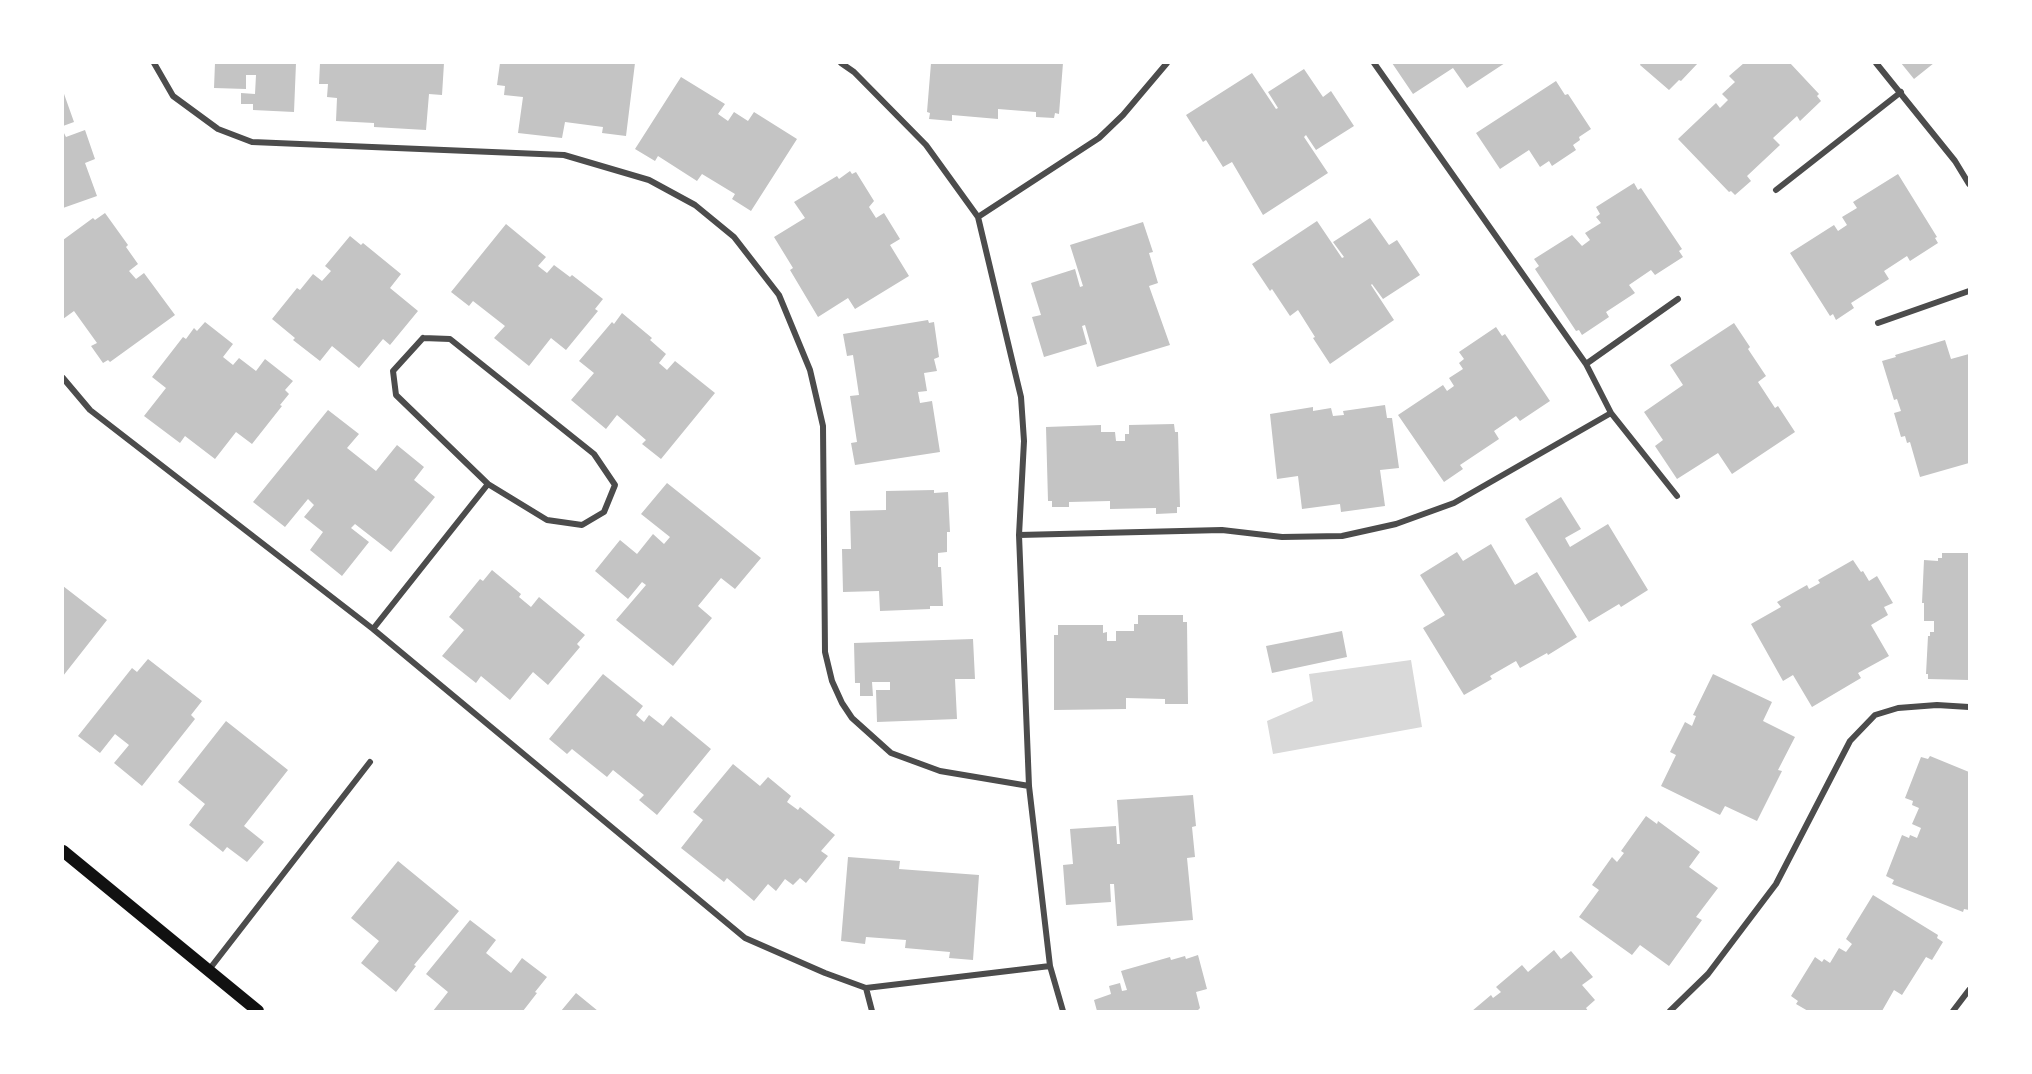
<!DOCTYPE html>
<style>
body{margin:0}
#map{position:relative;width:2032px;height:1074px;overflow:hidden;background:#fff;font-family:"Libre Baskerville",serif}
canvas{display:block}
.frame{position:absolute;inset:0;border:64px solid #fff;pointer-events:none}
</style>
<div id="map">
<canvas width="2032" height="1074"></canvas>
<div class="frame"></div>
</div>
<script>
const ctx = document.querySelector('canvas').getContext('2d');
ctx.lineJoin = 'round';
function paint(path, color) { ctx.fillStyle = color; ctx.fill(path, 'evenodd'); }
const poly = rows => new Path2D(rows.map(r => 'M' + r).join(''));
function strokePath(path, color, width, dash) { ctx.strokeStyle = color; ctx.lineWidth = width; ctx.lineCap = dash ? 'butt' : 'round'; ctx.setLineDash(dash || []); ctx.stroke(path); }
const water = poly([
 [1411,660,1422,727,1273,754,1267,721,1313,701,1309,674]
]);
const building = poly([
 [215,63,296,63,294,112,253,110,253,104,241,104,241,93,255,94,256,75,246,75,246,89,214,88],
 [320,63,444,63,442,95,429,94,426,130,374,127,374,123,336,121,337,98,327,97,328,84,319,84],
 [500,63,635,63,626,136,602,133,603,127,565,122,562,138,518,133,523,97,504,95,505,86,497,85],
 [931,63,1063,63,1059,114,1055,113,1054,118,1036,117,1036,112,998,109,998,119,952,115,952,121,929,119,930,113,927,112],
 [1392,63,1505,63,1467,88,1453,68,1413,94],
 [1641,63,1698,63,1681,81,1679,80,1669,90,1640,65],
 [1744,63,1790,63,1819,94,1817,96,1821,101,1800,121,1797,116,1773,138,1780,145,1747,176,1751,181,1735,195,1731,191,1729,192,1678,139,1716,103,1720,108,1728,100,1722,94,1735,82,1729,76],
 [1901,63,1934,63,1914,79],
 [1304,69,1323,97,1331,91,1354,126,1316,150,1306,135,1304,137,1328,173,1263,215,1232,162,1223,167,1206,140,1203,142,1186,115,1252,73,1276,109,1278,108,1268,92],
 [681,77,725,104,718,114,728,121,734,112,748,121,754,112,797,139,751,211,732,199,735,194,702,174,697,181,658,156,655,161,635,149],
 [1556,81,1565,95,1568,94,1591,129,1579,137,1580,140,1573,145,1576,150,1552,166,1549,161,1540,167,1529,150,1500,169,1476,133],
 [63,91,74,122,63,126],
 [85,130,95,159,85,163,97,196,63,208,63,131,66,137],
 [850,171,852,174,856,172,874,201,869,207,876,218,884,213,900,239,890,245,909,276,855,309,848,298,818,317,790,270,793,268,774,237,805,218,794,202,837,176,839,179],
 [1898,174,1937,237,1935,238,1938,243,1910,261,1907,256,1884,271,1889,279,1851,303,1854,308,1836,320,1833,314,1830,316,1790,253,1834,225,1838,231,1847,225,1842,217,1857,208,1853,202],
 [1634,183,1638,190,1641,188,1682,249,1679,251,1683,257,1655,275,1651,270,1629,285,1635,293,1606,312,1609,317,1582,335,1579,330,1576,331,1535,269,1539,266,1534,259,1572,235,1582,246,1590,240,1585,233,1601,223,1596,217,1600,214,1596,207],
 [105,213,128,245,126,247,138,264,129,271,136,279,144,273,175,315,110,362,108,360,103,363,91,346,97,343,74,311,63,319,63,240,93,218,95,220],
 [1370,218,1389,245,1397,240,1420,275,1383,299,1372,284,1371,285,1394,320,1330,364,1313,338,1315,337,1298,310,1290,316,1272,289,1270,291,1252,264,1317,221,1342,258,1344,257,1333,242],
 [1143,222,1153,252,1149,253,1158,283,1149,286,1170,345,1097,367,1085,325,1082,326,1087,344,1044,357,1032,317,1041,315,1031,283,1075,269,1080,287,1083,286,1070,245],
 [506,224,546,257,538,266,547,273,554,265,570,277,572,275,603,299,595,309,598,311,566,350,551,338,529,366,494,338,505,326,473,301,469,306,451,292],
 [350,236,361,245,363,243,401,274,390,288,418,311,390,345,383,339,359,368,332,346,320,361,293,340,295,338,272,319,297,288,300,290,313,274,322,281,331,271,325,266],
 [622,313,652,338,650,340,666,354,659,363,667,370,675,361,715,393,661,459,642,444,646,440,617,415,606,429,571,400,594,373,579,361,612,322,614,324],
 [928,320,929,323,934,322,939,357,934,359,937,371,924,373,927,391,918,392,920,403,932,401,940,452,855,465,851,443,857,442,850,396,859,395,853,355,847,356,843,334],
 [205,322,233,344,223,357,233,365,239,358,256,371,265,359,293,381,285,390,289,394,280,405,282,406,252,444,236,432,215,459,185,436,180,443,144,416,166,388,152,377,183,337,186,339,194,328,197,331],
 [1734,323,1750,347,1748,349,1766,376,1758,382,1775,408,1778,406,1795,432,1732,474,1718,453,1677,479,1655,446,1663,440,1644,412,1683,385,1670,365],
 [1496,327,1502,336,1505,334,1550,401,1520,421,1516,416,1494,431,1499,439,1460,465,1463,469,1444,482,1398,415,1443,385,1447,391,1454,386,1449,378,1463,369,1459,363,1464,359,1459,352],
 [1945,340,1951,359,1969,354,1969,463,1920,477,1910,442,1907,443,1905,436,1901,437,1894,413,1901,411,1897,399,1894,400,1882,361,1896,357,1895,355],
 [1385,405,1387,418,1392,418,1399,468,1380,470,1385,506,1341,512,1340,504,1302,509,1298,476,1277,479,1270,414,1313,407,1313,411,1331,408,1333,416,1344,415,1343,411],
 [328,410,359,434,347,448,376,471,397,445,424,467,414,480,435,497,391,552,355,524,351,528,369,542,342,576,310,550,323,532,304,517,314,505,308,499,285,527,253,502],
 [1174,424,1175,432,1178,432,1180,507,1177,507,1177,513,1156,514,1156,508,1110,509,1110,501,1069,502,1069,507,1052,507,1052,501,1048,501,1046,427,1101,425,1101,432,1115,432,1116,441,1125,441,1125,434,1129,434,1129,425],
 [667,483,761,558,735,589,721,578,698,606,712,618,673,666,616,620,646,585,642,582,628,599,595,571,620,540,637,554,653,534,664,544,670,537,641,514],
 [934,490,934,493,948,492,950,532,947,532,947,552,938,553,938,567,941,567,943,606,930,606,930,609,880,611,879,591,843,592,842,549,851,549,850,511,886,510,886,491],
 [1561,497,1581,529,1565,538,1570,547,1608,524,1648,590,1621,607,1619,604,1589,622,1525,519],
 [1491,544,1515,585,1537,572,1577,637,1548,655,1547,653,1520,668,1516,661,1490,676,1492,679,1464,695,1423,628,1445,615,1420,575,1457,552,1463,561],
 [1942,553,1969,553,1969,680,1928,679,1928,674,1926,674,1928,636,1930,636,1930,632,1934,632,1934,621,1924,621,1924,603,1922,603,1924,560,1938,561,1938,558,1942,558],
 [1853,560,1861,572,1863,571,1869,581,1877,576,1893,603,1884,607,1888,615,1871,625,1889,656,1858,673,1861,678,1812,707,1793,675,1783,681,1751,624,1781,607,1777,602,1807,585,1809,589,1820,583,1818,580],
 [492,570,521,594,519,597,531,607,539,597,585,635,577,644,580,647,548,685,533,672,510,700,481,676,476,683,442,656,464,630,449,617,480,579,483,581],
 [63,586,107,620,63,676],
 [1138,615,1183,615,1183,622,1187,622,1188,704,1165,704,1165,699,1126,698,1126,709,1054,710,1054,635,1058,635,1058,625,1103,625,1103,633,1107,632,1107,641,1116,641,1116,631,1134,631,1134,624,1138,624],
 [1342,631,1347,657,1272,673,1266,646],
 [973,639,975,679,955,679,957,719,877,722,876,690,890,690,890,682,872,682,873,696,860,696,860,683,855,683,854,643],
 [148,659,202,701,191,715,195,719,142,786,114,763,129,745,115,734,100,753,78,736,132,668,137,672],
 [603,674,643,706,636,715,644,722,649,715,663,726,671,716,711,749,657,815,639,800,644,795,613,770,607,777,572,749,567,754,549,739],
 [1713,674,1772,702,1763,721,1795,737,1778,770,1782,771,1757,821,1725,806,1720,815,1661,786,1676,755,1670,752,1685,722,1692,726,1696,716,1693,715],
 [226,721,288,770,244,826,264,842,247,862,227,847,223,852,189,825,205,804,178,782],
 [1930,756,1969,772,1969,910,1964,909,1963,912,1892,884,1894,880,1886,876,1902,835,1909,838,1910,835,1917,838,1921,828,1912,824,1919,808,1912,805,1913,801,1905,798,1921,757,1928,759],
 [733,764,760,786,768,777,791,796,787,802,798,810,800,807,835,835,821,851,828,856,806,883,800,878,793,885,785,879,776,891,768,884,754,901,727,878,724,882,681,848,703,820,693,812],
 [1193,795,1196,826,1192,827,1195,857,1187,858,1193,920,1117,926,1114,884,1110,884,1111,902,1066,905,1063,865,1073,864,1070,829,1116,826,1117,844,1120,844,1117,800],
 [1646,816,1657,824,1658,821,1700,852,1689,867,1718,888,1696,917,1702,920,1669,966,1640,945,1632,955,1579,917,1599,890,1592,885,1612,857,1617,862,1624,853,1621,851],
 [848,857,900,861,899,869,979,875,973,960,949,958,950,952,905,948,906,940,866,937,865,944,841,941],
 [398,861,459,911,414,965,416,966,396,992,361,963,379,941,351,918],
 [1873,895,1938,935,1937,938,1943,942,1932,960,1926,957,1902,995,1894,990,1882,1011,1808,1011,1796,1004,1798,1001,1791,996,1815,957,1822,962,1824,959,1830,963,1839,948,1846,952,1852,944,1846,939],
 [470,920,496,940,486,953,511,973,522,958,547,977,535,992,537,993,523,1011,433,1011,448,992,426,974],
 [1554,950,1561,959,1571,951,1593,977,1582,985,1595,1000,1586,1008,1588,1011,1472,1011,1491,995,1493,998,1501,992,1496,987,1522,965,1528,972],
 [1198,955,1207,989,1196,992,1200,1008,1197,1011,1097,1011,1094,1000,1111,994,1109,986,1120,983,1122,991,1127,990,1121,971,1170,957,1171,960,1185,956,1186,959],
 [576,993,598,1011,561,1011]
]);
const minor = poly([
 [154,63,173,96,218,129,252,142,564,155,649,180,695,205,734,237,779,295,810,370,823,426,825,652,832,681,842,703,852,718,891,753,940,771,1029,786],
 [841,63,854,72,926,145,978,217,1013,364,1021,397,1024,441,1019,535,1029,786,1050,966,1063,1011],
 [1374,63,1586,364,1611,413,1677,496],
 [1876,63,1955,161,1969,184],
 [1776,190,1901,92],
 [978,217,1099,138,1123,115,1167,63],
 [1878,323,1969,291],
 [423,338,450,339,594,454,615,485,604,512,582,525,547,520,488,484,396,395,393,371,423,338],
 [1586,364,1678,299],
 [63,378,90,410,373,629,745,938,825,973,866,988,1050,966],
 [1019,535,1222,530,1282,537,1342,536,1396,524,1454,503,1611,413],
 [373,629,488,484],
 [208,971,370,762],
 [866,988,872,1011],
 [1670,1011,1708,974,1776,884,1850,741,1875,715,1898,708,1937,705,1969,707],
 [1953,1011,1969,990]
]);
const secondary = poly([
 [63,851,258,1011]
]);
paint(water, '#d9d9d9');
paint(building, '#c4c4c4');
strokePath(minor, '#4c4c4c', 6);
strokePath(secondary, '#111', 12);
</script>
